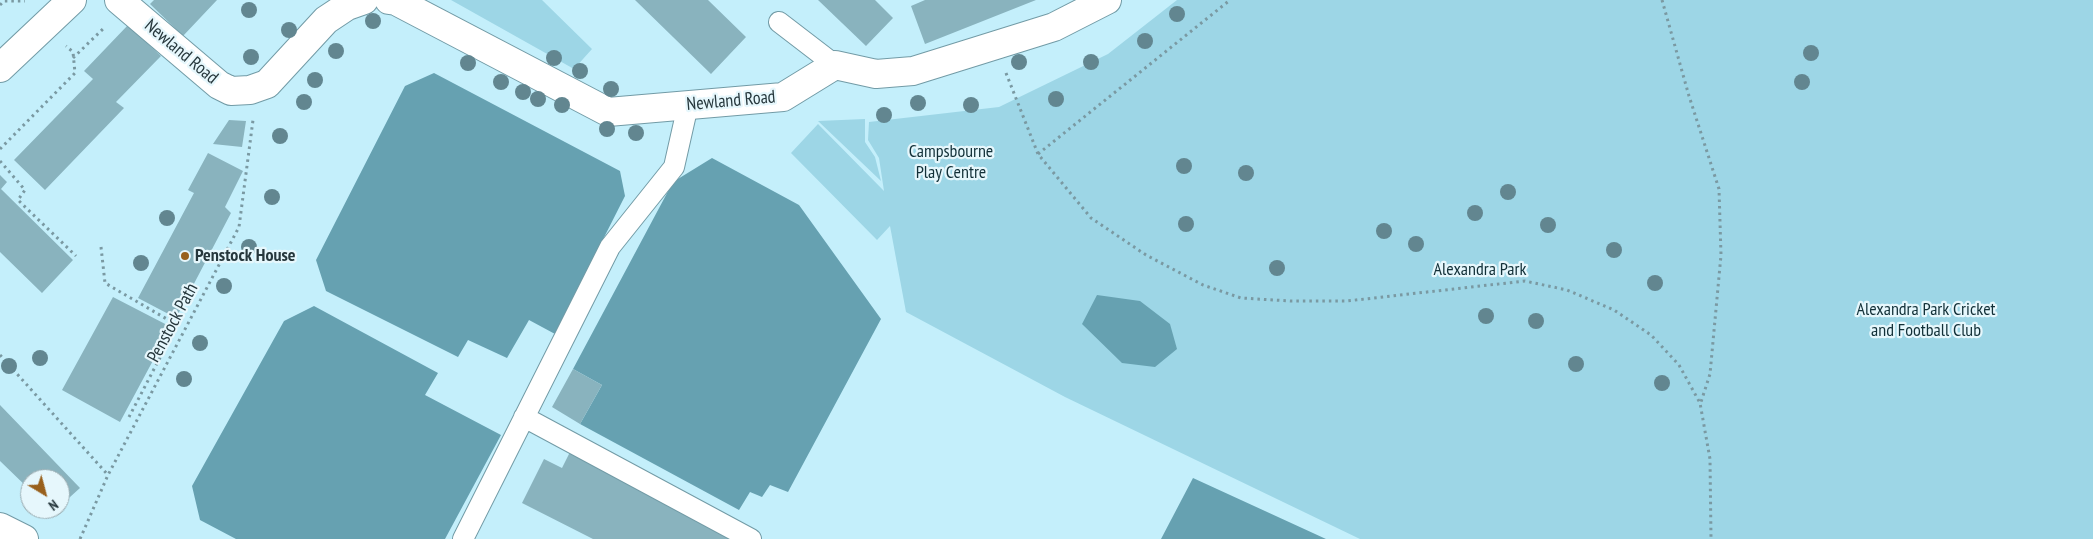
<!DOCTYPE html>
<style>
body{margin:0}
#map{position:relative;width:2093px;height:539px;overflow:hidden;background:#c4effb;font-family:"PT Sans Narrow",sans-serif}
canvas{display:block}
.north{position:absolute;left:20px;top:469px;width:50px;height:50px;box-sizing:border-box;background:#e6f7fc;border:1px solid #99aaaf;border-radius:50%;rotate:143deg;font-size:14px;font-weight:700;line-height:20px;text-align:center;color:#26373c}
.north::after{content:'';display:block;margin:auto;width:18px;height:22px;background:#98601c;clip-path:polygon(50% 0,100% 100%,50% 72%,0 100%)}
</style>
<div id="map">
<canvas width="2093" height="539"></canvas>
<div class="north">N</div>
</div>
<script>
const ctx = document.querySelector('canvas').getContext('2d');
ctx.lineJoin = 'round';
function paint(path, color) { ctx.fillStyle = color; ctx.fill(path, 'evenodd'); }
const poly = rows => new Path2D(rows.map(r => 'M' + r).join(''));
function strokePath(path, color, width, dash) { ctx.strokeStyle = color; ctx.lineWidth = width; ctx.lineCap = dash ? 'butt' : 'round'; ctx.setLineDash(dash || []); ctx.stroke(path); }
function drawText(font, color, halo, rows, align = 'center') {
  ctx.font = font + ' "PT Sans Narrow",sans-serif'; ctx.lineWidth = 4.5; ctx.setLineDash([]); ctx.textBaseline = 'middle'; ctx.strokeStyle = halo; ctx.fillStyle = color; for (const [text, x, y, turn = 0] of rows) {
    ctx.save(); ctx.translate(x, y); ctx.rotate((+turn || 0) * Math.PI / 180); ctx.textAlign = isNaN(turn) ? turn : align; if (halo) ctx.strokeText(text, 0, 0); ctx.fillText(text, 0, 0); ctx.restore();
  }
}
const green = poly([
 [451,0,542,0,592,49,574,69],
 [1177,0,2093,0,2093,539,1360,539,1065,397,906,312,890,226,877,240,791,153,818,124,884,191,879,158,868,140,869,122,999,107,1108,54],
 [865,119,865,142,875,157,881,181,818,121]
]);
const water = poly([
 [434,73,620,171,625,196,555,334,529,320,507,358,468,340,458,357,326,291,316,260,405,86],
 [712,158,799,205,881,319,788,492,770,485,762,497,750,492,739,510,580,424,602,385,573,369,673,182],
 [1097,295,1140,301,1170,324,1177,349,1155,367,1122,363,1082,324],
 [314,306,438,373,425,395,501,435,445,539,236,539,200,520,192,486,284,321],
 [1193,478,1326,539,1161,539]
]);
const building = poly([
 [154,0,217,0,183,36,150,4],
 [635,0,708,0,746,37,711,74],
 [818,0,875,0,893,18,866,46],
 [925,0,1036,0,925,44,911,6],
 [128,25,161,56,116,102,124,108,45,190,14,160,93,79,84,71],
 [229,120,246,121,242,147,213,144],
 [208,153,243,171,225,207,231,213,176,318,138,298,194,193,188,190],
 [0,175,7,182,1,189,73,260,42,293,0,252],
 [113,297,171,327,120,422,62,390],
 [573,369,602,385,580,424,552,407],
 [0,405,80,488,60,506,60,479,30,479,30,490,0,461],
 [570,452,732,539,593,539,522,503,544,459,562,468]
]);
const path = poly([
 [1662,0,1689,96,1719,189,1721,255,1710,374,1701,402],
 [0,5,4,1,25,1],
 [73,58,105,27],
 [1006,73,1038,154,1091,218,1146,255,1203,285,1241,298,1290,301,1347,301,1525,281,1567,290,1614,310,1651,335,1679,365,1700,403,1710,459,1711,539],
 [0,149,75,73,73,52,66,46],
 [1038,154,1230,0],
 [0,161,25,190,18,200,76,256],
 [101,247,105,283,177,325,129,417],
 [0,355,108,475],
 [80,539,108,475,239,227,253,120]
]);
const service = poly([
 [779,22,835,65],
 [524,417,751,539],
 [463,539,610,247,674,167,688,105]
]);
const minor = poly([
 [119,0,219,85,231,91,250,90,267,84,326,20,347,6,364,0],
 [389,0,396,1,608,112,783,97,835,65,876,74,913,71,1054,27,1107,0],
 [0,68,72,0],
 [0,527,24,539]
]);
const trees = [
 [249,10],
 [1177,14],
 [373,21],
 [289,30],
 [1145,41],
 [336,51],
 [1811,53],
 [251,57],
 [554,58],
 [1019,62],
 [1091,62],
 [468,63],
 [580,71],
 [315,80],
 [501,82],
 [1802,82],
 [611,89],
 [523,92],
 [538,99],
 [1056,99],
 [304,102],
 [918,103],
 [562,105],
 [971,105],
 [884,115],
 [607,129],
 [636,133],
 [280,136],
 [1184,166],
 [1246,173],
 [1508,192],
 [272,197],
 [1475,213],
 [167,218],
 [1186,224],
 [1548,225],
 [1384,231],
 [1416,244],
 [249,247],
 [1614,250],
 [141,263],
 [1277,268],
 [1655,283],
 [224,286],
 [1486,316],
 [1536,321],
 [200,343],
 [40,358],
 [1576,364],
 [9,366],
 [184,379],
 [1662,383]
];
const markers = [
 [185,256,5,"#98601c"]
];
const streetNames = [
 ["Newland Road",181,52,40],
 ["Newland Road",731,101,-5],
 ["Penstock Path",173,323,-62]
];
const parkNames = [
 ["Campsbourne",951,152],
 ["Play Centre",951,173],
 ["Alexandra Park",1480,270],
 ["Alexandra Park Cricket",1926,310],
 ["and Football Club",1926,331]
];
const poiNames = [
 ["Penstock House",195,256]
];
paint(green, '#9dd6e6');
paint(water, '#66a1b1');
paint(building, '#89b3be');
strokePath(service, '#729ba6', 22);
strokePath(minor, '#729ba6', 30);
strokePath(path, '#7a99a2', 3, [2.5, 4]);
strokePath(service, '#fff', 20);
strokePath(minor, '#fff', 28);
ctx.fillStyle = '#628690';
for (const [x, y] of trees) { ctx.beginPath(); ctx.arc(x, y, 8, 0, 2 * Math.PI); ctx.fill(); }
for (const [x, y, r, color] of markers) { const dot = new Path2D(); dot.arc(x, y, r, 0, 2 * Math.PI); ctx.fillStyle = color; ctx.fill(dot); strokePath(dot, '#e6f7fc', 2); }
drawText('18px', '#26373c', '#e6f7fc', streetNames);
drawText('18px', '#123038', '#e6f7fc', parkNames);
drawText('bold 18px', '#26373c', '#e6f7fc', poiNames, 'left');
</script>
